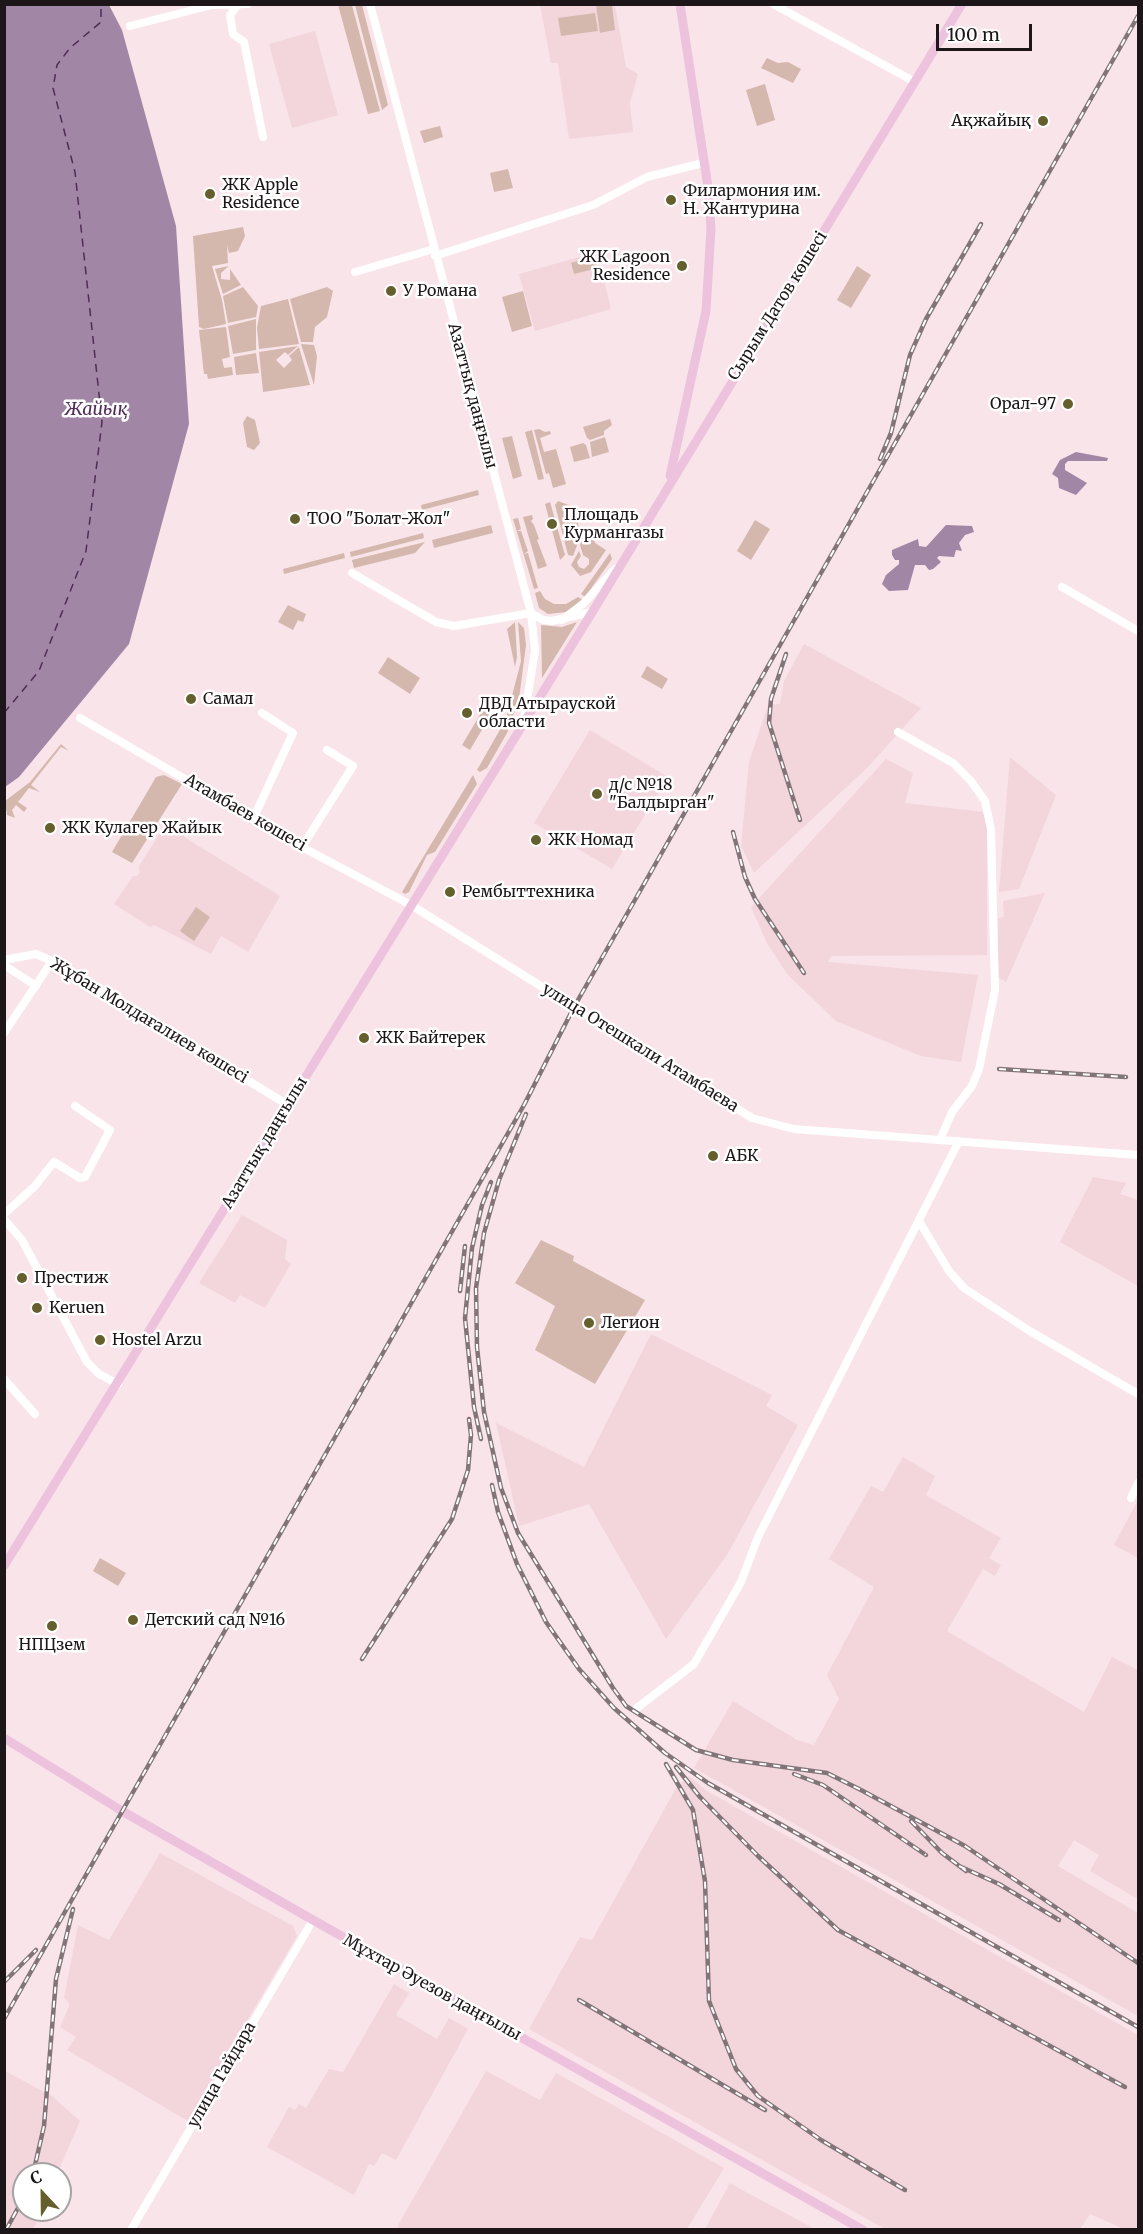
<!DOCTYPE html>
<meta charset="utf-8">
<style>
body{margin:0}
#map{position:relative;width:1143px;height:2234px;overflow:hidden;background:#f9e4e9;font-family:Merriweather,serif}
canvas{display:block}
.frame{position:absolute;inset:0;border:6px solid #1d1618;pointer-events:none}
.north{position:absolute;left:12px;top:2162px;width:60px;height:60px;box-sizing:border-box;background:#fff;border:2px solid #a5a2a3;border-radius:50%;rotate:338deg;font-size:16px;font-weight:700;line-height:24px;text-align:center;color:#1d1618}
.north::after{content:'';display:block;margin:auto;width:21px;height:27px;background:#645f2c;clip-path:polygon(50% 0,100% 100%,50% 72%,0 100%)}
.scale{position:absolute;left:936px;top:24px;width:96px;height:27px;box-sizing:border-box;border:3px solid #1d1618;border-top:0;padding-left:8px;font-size:18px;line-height:21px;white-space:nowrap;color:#1d1618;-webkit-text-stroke:4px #fff;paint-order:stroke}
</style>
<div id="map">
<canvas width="1143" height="2234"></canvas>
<div class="frame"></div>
<div class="north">С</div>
<div class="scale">100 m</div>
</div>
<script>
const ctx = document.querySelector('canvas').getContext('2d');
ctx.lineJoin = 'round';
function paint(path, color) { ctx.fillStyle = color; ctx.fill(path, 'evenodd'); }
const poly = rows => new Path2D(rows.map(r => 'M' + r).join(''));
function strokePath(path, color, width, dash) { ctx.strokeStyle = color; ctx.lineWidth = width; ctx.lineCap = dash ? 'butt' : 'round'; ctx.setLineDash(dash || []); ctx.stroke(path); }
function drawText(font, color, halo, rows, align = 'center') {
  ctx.font = font + ' Merriweather,serif'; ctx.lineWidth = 5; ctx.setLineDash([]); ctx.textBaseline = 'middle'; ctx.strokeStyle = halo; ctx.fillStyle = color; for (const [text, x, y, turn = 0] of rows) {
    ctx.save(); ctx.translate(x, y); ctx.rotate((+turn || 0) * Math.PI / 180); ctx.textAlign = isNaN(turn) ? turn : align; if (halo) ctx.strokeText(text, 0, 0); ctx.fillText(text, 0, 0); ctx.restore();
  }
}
const built = poly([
 [540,5,615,5,626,67,638,74,630,103,633,132,569,139,558,63,551,63],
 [315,31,338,115,292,128,269,44],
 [597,252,611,309,535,331,519,274],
 [804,644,921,708,868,767,754,873,741,846,749,762,768,705,780,704,784,681],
 [590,730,668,777,612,869,534,823],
 [1010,757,1056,795,1019,889,999,892],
 [886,759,913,773,905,803,983,812,987,825,987,955,831,956,828,962,978,975,961,1062,921,1056,836,1021,787,974,767,943,751,907],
 [169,819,188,829,184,837,280,896,248,952,221,936,211,954,154,925,150,927,114,904,133,876,137,876,140,872,139,866],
 [1045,893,1006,982,998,977,998,918,1004,917,1003,901],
 [1093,1177,1126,1183,1120,1194,1138,1200,1138,1286,1060,1242],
 [242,1215,287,1240,285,1259,291,1264,265,1308,240,1295,235,1303,199,1283],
 [651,1334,772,1395,766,1406,798,1425,727,1555,666,1639,589,1504,519,1526,496,1423,584,1467],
 [903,1457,935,1476,926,1495,1001,1538,989,1558,1001,1565,995,1576,983,1569,947,1631,1084,1712,1112,1657,1138,1670,1138,1899,1090,1871,1099,1855,1074,1840,1058,1866,1138,1913,1138,2016,694,1768,733,1701,797,1740,814,1745,839,1699,827,1675,874,1587,829,1559,871,1486,883,1492],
 [1138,1500,1138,1558,1114,1545],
 [689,1776,707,1791,1138,2035,1138,2229,1124,2229,1090,2214,1080,2229,885,2229,529,2029,580,1937,592,1940,676,1788],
 [160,1853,293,1926,297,1936,188,2121,67,2050,76,2037,60,2027,70,2004,64,1998,78,1925,109,1940],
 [394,1984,409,1993,396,2015,437,2039,449,2018,468,2029,396,2160,382,2153,374,2166,369,2164,354,2195,267,2147,289,2107,295,2110,299,2104,306,2108,329,2069,343,2072],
 [5,2071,52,2096,80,2121,57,2174,24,2174,24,2210,43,2210,33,2229,5,2229],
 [486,2071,540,2100,556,2073,724,2168,687,2229,402,2229,397,2227],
 [730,2183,744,2191,815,2229,705,2229]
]);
const green = poly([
 [338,5,352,5,380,111,368,114],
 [355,5,362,5,388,105,382,110],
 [596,5,612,5,615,30,600,33],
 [595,13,598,31,561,36,558,18],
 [767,58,778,63,788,62,801,69,793,83,761,68],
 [765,84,775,120,757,126,746,90],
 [440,126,443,137,424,143,420,131],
 [508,169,513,188,494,192,490,173],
 [243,227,245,236,238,251,229,253,227,245,228,263,212,266,222,300,226,324,204,329,199,327,193,236],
 [594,256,598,268,574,274,571,263],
 [229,266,221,273,221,279,230,280,230,269,241,285,223,294,215,269],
 [857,266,871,275,851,308,837,300],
 [243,287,258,306,256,317,228,323,223,296],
 [327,287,333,291,327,317,315,327,313,342,301,342,290,299],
 [523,291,532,326,512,332,502,297],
 [288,299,299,344,259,349,257,328,261,306],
 [256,319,256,350,233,354,228,326],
 [226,327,230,357,222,359,224,368,232,367,233,375,208,379,207,374,204,374,199,330],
 [301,344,314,345,317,356,314,385],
 [298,346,288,355,285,352,276,360,284,368,292,360,289,356,299,347,310,385,263,392,259,352],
 [256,353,259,373,236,375,234,357],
 [247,416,255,420,260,443,254,450,247,447,243,423],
 [610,419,612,425,604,431,604,435,590,440,587,438,583,427],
 [539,429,545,432,550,431,551,434,540,438,544,452,556,449,566,484,553,488,549,473,546,474,534,430],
 [532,430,544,479,538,480,525,432],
 [512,436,522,476,513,479,502,438],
 [605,437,609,452,592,457,590,442],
 [583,443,586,445,590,458,574,462,570,447],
 [478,490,479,495,422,510,421,505],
 [558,501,574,507,581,535,573,556,568,555,555,505],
 [550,502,565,555,560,560,545,504],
 [532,515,533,519,531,521,534,525,539,539,537,540,547,566,538,569,523,517],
 [518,518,521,529,517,531,521,531,528,551,524,554,528,553,538,588,534,589,513,519],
 [755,520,770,529,751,560,737,551],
 [491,525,493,533,434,548,432,540],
 [591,529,595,543,606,550,591,572,580,576,571,565,579,551,581,556,577,562,579,567,584,569,589,564,589,559,583,555,580,545,584,532],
 [423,533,424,538,351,557,350,552],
 [425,542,415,553,354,568,352,560],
 [344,553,345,558,284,574,283,569],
 [610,553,612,559,585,597,581,594],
 [540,591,545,599,554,604,566,604,578,597,583,600,566,612,548,614,539,608,535,593],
 [288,605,306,614,303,622,298,620,293,630,278,622],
 [515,622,517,657,515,667,507,629],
 [518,622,524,628,526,645,519,699,507,733,487,768,480,772,477,770,506,719,521,661],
 [577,622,542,678,541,625,562,627],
 [388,657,420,678,410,694,378,673],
 [647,666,668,679,662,689,641,677],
 [484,708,490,716,470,750,462,745],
 [61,744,69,751,61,747,31,785,40,792,29,788,18,802,27,808,24,812,16,805,12,810,15,818,7,815,5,801,30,782],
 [164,775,182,784,132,863,112,852,156,777],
 [473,775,477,784,435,852,427,855,409,892,405,894,402,892],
 [196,907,210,917,194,941,180,931],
 [541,1240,574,1256,573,1261,645,1300,595,1384,535,1350,555,1306,515,1283],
 [100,1558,126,1573,118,1586,93,1571]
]);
const water = poly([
 [5,4,109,5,122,30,176,226,189,424,129,644,19,777,5,787],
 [1076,452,1108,458,1107,461,1068,461,1065,464,1065,470,1087,483,1076,495,1059,488,1058,478,1052,474,1060,460],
 [946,525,972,526,974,532,965,535,959,543,962,551,956,550,954,557,939,556,937,558,941,562,933,569,929,570,925,565,915,565,908,590,889,591,882,584,886,575,899,564,899,560,895,560,892,555,892,550,918,539,919,546,926,547]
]);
const ferry = poly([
 [4,713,39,671,86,551,102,422,75,172,53,88,57,65,70,48,101,22,101,4]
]);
const minor = poly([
 [370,4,531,613,535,651,524,719],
 [773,4,915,82],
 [237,6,230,15,233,34,244,42,263,137],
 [130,26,212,5,248,4],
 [435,256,593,205,647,177,703,163],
 [355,272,434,249],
 [352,573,436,622,454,626,531,613],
 [1062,587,1138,631],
 [531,613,543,620,552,621,592,612],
 [562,620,583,604,615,569],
 [80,718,302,847,411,905,752,1118,794,1129,1138,1155],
 [898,732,953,763,971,781,985,801,991,829,995,990,979,1069,972,1086,952,1112,940,1140],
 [253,819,293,733,262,713],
 [302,847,353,766,327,750],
 [4,960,36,954,52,961,288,1105],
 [4,965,36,986],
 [4,1033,52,961],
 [4,1214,34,1187,54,1162,80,1178,85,1177,110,1130,75,1106],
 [4,1219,22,1240,87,1362,99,1374,118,1384],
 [919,1221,949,1271,964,1288,1028,1330,1138,1394],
 [4,1379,35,1414],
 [1131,1498,1138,1483],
 [637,1708,694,1664,741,1582,758,1537,959,1141],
 [131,2230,313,1920]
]);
const major = poly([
 [670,476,706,311,711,229,708,187,680,4],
 [4,1566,596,606,962,4],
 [4,1738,122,1811,313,1920,863,2230]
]);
const rail = poly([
 [880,459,891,433,910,355,926,319,981,224],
 [786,654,771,699,769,723,800,820],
 [733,832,745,877,755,899,804,973],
 [999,1069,1126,1077],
 [526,1114,499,1180,484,1233,476,1288,477,1347,484,1412,501,1488,518,1533,613,1688,626,1706,696,1750,733,1760,827,1773,861,1790,965,1846,1138,1963],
 [460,1291,465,1246],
 [481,1439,474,1407,465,1318,472,1248,482,1205,491,1182],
 [492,1485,498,1512,517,1564,546,1622,579,1669,614,1708,665,1753,708,1783,1138,2027],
 [362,1659,452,1519,468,1470,471,1435,469,1419],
 [666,1764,693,1810,705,1881,709,2001,736,2069,758,2096,821,2140,905,2190],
 [676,1767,700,1797,758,1856,838,1930,1125,2087],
 [794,1774,823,1785,926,1855],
 [911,1821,942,1853,966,1871],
 [959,1866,999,1884,1059,1920],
 [4,1982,36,1950],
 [579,2000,765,2110],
 [4,2019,524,1105,574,1007,1138,16],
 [33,2174,44,2126,56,1979,73,1909],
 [6,2230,24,2197]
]);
const markers = [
 [1043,121,6,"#645f2c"],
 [210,194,6,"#645f2c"],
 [671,200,6,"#645f2c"],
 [682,266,6,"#645f2c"],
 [391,291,6,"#645f2c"],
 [1068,404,6,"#645f2c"],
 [295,519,6,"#645f2c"],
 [552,524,6,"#645f2c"],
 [191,699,6,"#645f2c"],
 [467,713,6,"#645f2c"],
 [597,794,6,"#645f2c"],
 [50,828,6,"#645f2c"],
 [536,840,6,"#645f2c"],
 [450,892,6,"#645f2c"],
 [364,1038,6,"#645f2c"],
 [713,1156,6,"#645f2c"],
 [22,1278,6,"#645f2c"],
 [37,1308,6,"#645f2c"],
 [589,1323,6,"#645f2c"],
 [100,1340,6,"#645f2c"],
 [133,1620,6,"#645f2c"],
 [52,1626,6,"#645f2c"]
];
const poiNames = [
 ["Ақжайық",1031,121,"right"],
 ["ЖК Apple",222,185],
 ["Residence",222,203],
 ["Филармония им.",683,191],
 ["Н. Жантурина",683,209],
 ["ЖК Lagoon",670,257,"right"],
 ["Residence",670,275,"right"],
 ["У Романа",403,291],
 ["Орал-97",1056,404,"right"],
 ["Площадь",564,515],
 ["Курмангазы",564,533],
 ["ТОО \"Болат-Жол\"",307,519],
 ["Самал",203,699],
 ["ДВД Атырауской",479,704],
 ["области",479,722],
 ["д/с №18",609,785],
 ["\"Балдырган\"",609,803],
 ["ЖК Кулагер Жайык",62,828],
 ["ЖК Номад",548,840],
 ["Рембыттехника",462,892],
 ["ЖК Байтерек",376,1038],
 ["АБК",725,1156],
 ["Престиж",34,1278],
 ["Keruen",49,1308],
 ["Легион",601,1323],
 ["Hostel Arzu",112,1340],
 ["Детский сад №16",145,1620],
 ["НПЦзем",52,1645,"center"]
];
const streetNames = [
 ["Сырым Датов көшесі",778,306,-58],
 ["Азаттық даңғылы",472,396,75],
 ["Атамбаев көшесі",245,813,30],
 ["Жұбан Молдағалиев көшесі",149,1021,31],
 ["улица Отешкали Атамбаева",640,1048,32],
 ["Азаттық даңғылы",265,1143,-59],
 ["Мұхтар Әуезов даңғылы",432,1988,29],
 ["улица Гайдара",222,2075,-60]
];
const waterNames = [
 ["Жайық",96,410]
];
paint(built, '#f2d6dc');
paint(green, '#d5b8ad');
paint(water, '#a286a6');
strokePath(ferry, '#522c58', 1.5, [8, 6]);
strokePath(minor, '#fff', 8);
strokePath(major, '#edc2dd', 9);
strokePath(rail, '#827578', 4.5);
strokePath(rail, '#fff', 2, [7]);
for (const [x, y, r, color] of markers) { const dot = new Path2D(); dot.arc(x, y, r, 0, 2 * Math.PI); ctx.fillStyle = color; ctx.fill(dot); strokePath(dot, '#fff', 2); }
drawText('16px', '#1d1618', '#fff', poiNames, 'left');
drawText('16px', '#1d1618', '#fff', streetNames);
drawText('italic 18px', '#522c58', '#fff', waterNames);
</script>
